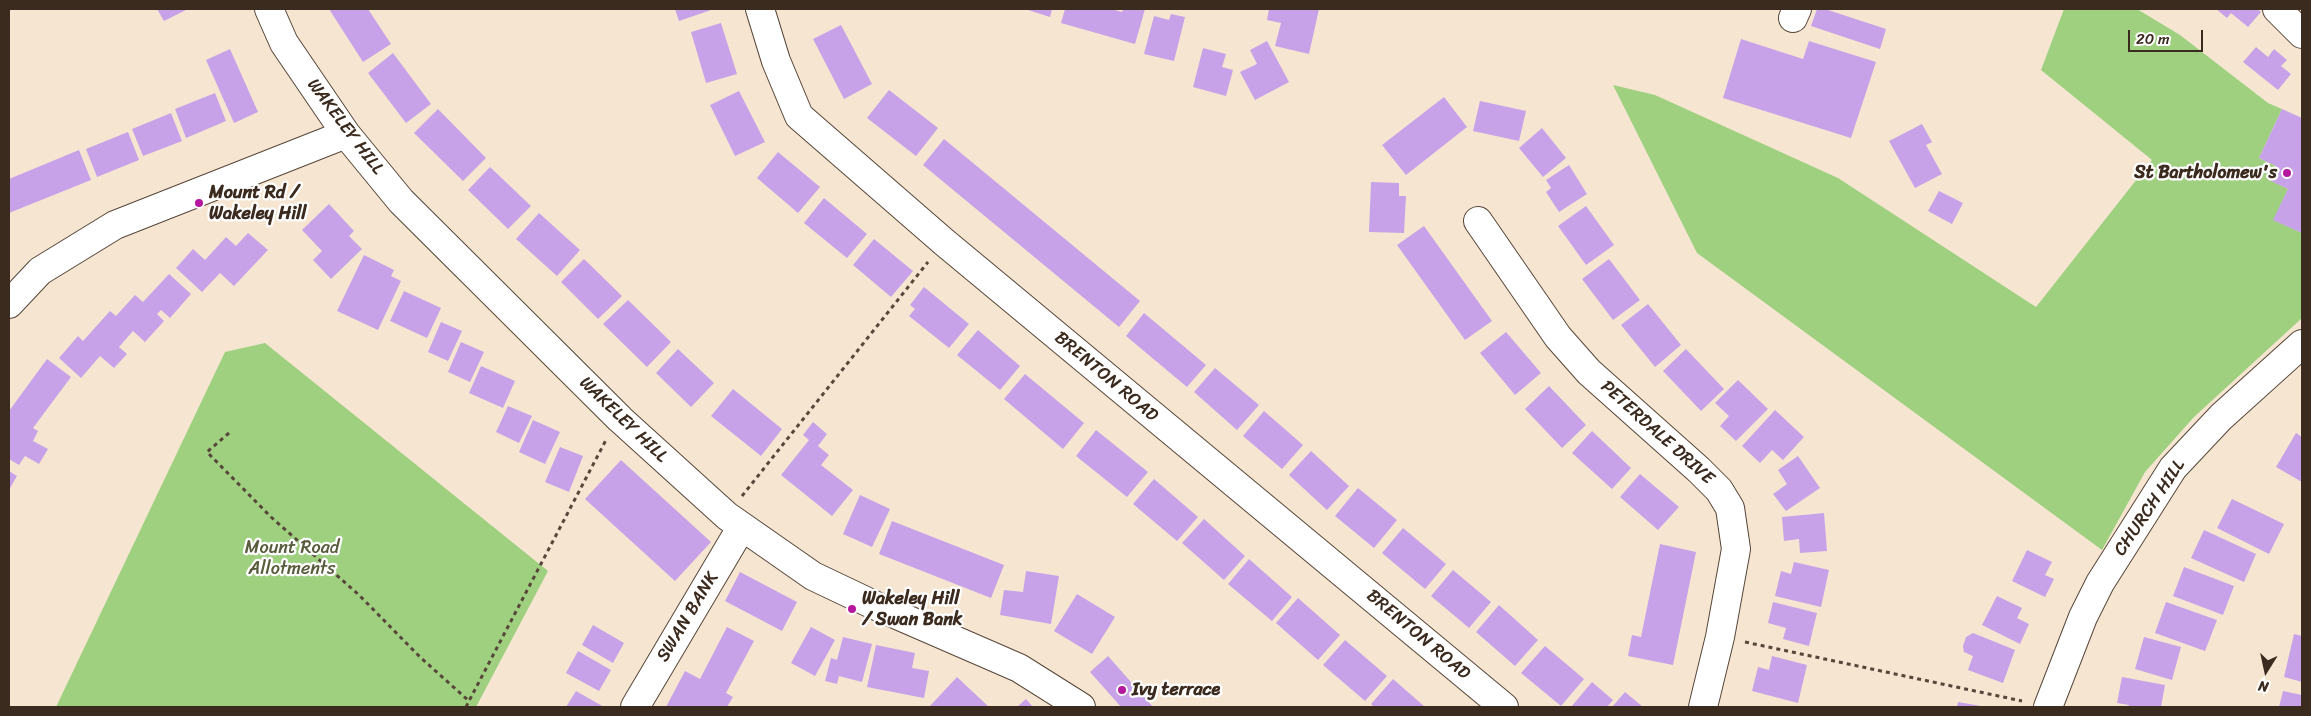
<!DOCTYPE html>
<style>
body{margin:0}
#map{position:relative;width:2311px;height:716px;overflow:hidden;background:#f6e6d1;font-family:Sriracha,sans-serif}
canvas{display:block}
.frame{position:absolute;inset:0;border:10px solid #3b2a1e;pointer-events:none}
.north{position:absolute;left:2241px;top:646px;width:50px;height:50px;-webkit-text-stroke:4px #fff;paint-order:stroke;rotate:190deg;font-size:14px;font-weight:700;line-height:20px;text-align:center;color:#3b2a1e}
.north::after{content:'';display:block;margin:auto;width:18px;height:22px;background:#3b2a1e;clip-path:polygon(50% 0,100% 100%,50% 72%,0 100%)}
.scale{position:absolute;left:2128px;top:30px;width:75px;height:22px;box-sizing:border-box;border:2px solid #3b2a1e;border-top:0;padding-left:6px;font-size:15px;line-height:18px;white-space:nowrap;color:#3b2a1e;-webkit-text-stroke:4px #fff;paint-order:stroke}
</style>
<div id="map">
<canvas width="2311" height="716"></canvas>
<div class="frame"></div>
<div class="north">N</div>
<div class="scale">20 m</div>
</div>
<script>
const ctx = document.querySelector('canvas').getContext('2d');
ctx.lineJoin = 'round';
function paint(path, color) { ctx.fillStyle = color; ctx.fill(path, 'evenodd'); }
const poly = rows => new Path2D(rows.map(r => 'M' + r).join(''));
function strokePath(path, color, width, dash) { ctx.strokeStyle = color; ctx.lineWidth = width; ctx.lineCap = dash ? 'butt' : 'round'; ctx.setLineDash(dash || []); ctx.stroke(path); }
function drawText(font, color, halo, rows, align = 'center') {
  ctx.font = font + ' Sriracha,sans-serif'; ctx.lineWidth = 4.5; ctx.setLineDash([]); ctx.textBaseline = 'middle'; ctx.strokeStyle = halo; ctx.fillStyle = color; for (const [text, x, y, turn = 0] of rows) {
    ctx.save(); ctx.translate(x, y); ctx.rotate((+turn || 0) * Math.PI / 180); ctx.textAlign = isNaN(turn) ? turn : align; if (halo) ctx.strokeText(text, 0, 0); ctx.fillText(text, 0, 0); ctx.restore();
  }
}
const green = poly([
 [2064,9,2137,9,2180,35,2268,103,2282,109,2259,158,2276,166,2270,180,2288,189,2274,220,2302,233,2302,318,2194,417,2145,472,2102,550,1697,253,1613,85,1655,95,1838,178,2036,307,2152,160,2041,70],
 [265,343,548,571,476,707,56,707,225,352]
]);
const building = poly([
 [157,9,188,9,164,21],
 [329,9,368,9,391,44,363,62],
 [675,9,714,9,679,21],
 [1025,9,1052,9,1050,17],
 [1065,9,1111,9,1122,12,1123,9,1145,9,1135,44,1061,23],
 [1269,9,1319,9,1309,54,1275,46,1281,23,1267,20],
 [1817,9,1825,9,1886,29,1880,49,1811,26],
 [2216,9,2257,9,2261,12,2248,27,2231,13,2227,18],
 [1171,14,1185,17,1174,61,1144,54,1154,16,1169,20],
 [721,23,737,74,706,83,691,32],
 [841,25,872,84,844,99,813,39],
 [1741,39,1803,59,1809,41,1876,62,1851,138,1723,98],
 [1267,41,1289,82,1255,100,1240,72,1257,64,1250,50],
 [2256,47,2268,57,2274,49,2287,60,2281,66,2291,74,2278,90,2243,62],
 [1203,48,1226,54,1222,67,1233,70,1226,96,1193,87],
 [230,49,258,112,234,123,206,60],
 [393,53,431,104,406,123,368,73],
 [889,90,938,128,916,156,867,118],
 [739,91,765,142,735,156,710,105],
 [215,93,226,121,186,138,175,109],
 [1444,97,1467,127,1406,175,1382,145],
 [1480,101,1526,111,1519,141,1473,131],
 [438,109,486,158,463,181,414,133],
 [2282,109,2302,118,2302,233,2273,220,2288,189,2269,180,2276,166,2259,158],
 [171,113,182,141,143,156,132,129],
 [1922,124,1932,142,1926,145,1942,174,1915,188,1889,141],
 [1542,128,1566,158,1543,177,1519,148],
 [128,132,139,160,97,177,86,149],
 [944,139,1140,301,1119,327,923,165],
 [79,150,91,180,9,213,9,179],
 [778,152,820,187,798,213,757,178],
 [1569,165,1587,194,1559,212,1546,192,1551,188,1546,180],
 [490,167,531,206,508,229,468,190],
 [1371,182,1399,183,1399,196,1406,196,1404,233,1369,232],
 [1939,191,1963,203,1952,224,1928,211],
 [824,198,867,234,847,258,804,223],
 [329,204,354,231,349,236,362,249,331,279,313,260,322,251,302,230],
 [1586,206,1614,245,1586,265,1558,226],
 [539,213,580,250,557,276,516,239],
 [1424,226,1492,321,1465,340,1397,245],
 [248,233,268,250,234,286,220,273,202,292,176,268,193,249,205,260,226,237,236,246],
 [874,239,913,271,891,297,853,265],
 [364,255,394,270,391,276,401,281,378,330,337,311],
 [584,259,622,296,598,319,561,282],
 [1609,259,1640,300,1613,320,1582,279],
 [169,274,191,294,170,318,161,310,157,314,164,321,145,342,133,331,119,347,127,354,114,368,100,356,81,378,59,358,78,336,83,341,110,311,116,316,135,295,143,302],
 [924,287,969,324,949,348,909,316,915,309,910,305],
 [404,291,441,308,427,338,390,321],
 [628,300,671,342,647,367,603,324],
 [1648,304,1681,345,1655,367,1621,325],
 [1144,313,1206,365,1187,387,1126,336],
 [441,322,462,331,448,361,428,352],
 [978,330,1020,366,1000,390,957,355],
 [1506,332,1541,373,1515,395,1480,353],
 [461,342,484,352,470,382,448,372],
 [678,349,714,383,691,407,656,373],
 [1686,349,1724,389,1701,411,1663,371],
 [47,359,71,377,33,428,38,431,33,441,48,449,39,464,25,456,19,465,9,459,9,411],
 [481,366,515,381,503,408,469,393],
 [1215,368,1259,405,1237,430,1194,392],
 [1025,374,1084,423,1063,449,1004,399],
 [1738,380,1768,409,1736,441,1720,426,1729,416,1715,403],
 [1549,386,1586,425,1562,448,1525,409],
 [733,389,782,429,761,456,711,416],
 [508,406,532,416,519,443,496,432],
 [1775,410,1804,437,1783,460,1772,450,1760,463,1742,446],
 [1264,411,1303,445,1282,469,1243,436],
 [533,420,560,432,545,464,519,452],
 [813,422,827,434,818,446,829,455,821,465,853,490,832,516,781,475,809,440,803,435],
 [1096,430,1148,472,1127,497,1076,456],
 [1592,431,1631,468,1612,489,1572,453],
 [2296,433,2302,437,2302,482,2276,467],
 [560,447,583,456,569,492,545,482],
 [1311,451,1349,486,1327,510,1289,475],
 [1798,456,1820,488,1786,511,1773,494,1787,484,1778,470],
 [621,460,711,542,675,581,585,499],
 [9,471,17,476,9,490],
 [1640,474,1679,507,1658,530,1620,497],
 [1154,479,1198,517,1177,541,1133,504],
 [1358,488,1397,520,1374,548,1335,516],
 [860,495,890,509,872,547,843,534],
 [2232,499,2284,524,2269,554,2217,528],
 [1824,513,1827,551,1800,553,1799,539,1784,541,1782,517],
 [1204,519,1245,556,1224,580,1182,543],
 [892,521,1004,565,991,598,879,554],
 [1403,528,1446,564,1425,589,1382,553],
 [2204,530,2256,554,2244,582,2191,558],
 [1660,544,1696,552,1673,665,1628,656,1632,635,1641,637],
 [2027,550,2052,562,2045,575,2054,579,2045,597,2012,581],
 [1249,559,1292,597,1272,621,1228,584],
 [1794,562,1829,570,1821,607,1775,596,1781,571,1791,574],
 [2184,567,2234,586,2223,615,2173,596],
 [1453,570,1491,602,1469,628,1431,596],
 [1026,571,1059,576,1051,624,1000,615,1004,590,1023,592],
 [740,572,797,602,782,631,725,601],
 [1077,594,1115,617,1092,654,1054,631],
 [1997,596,2022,608,2017,618,2029,624,2020,644,1982,625],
 [1298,598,1340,635,1318,660,1276,623],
 [1773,602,1817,613,1809,646,1783,639,1786,628,1768,623],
 [2166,602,2217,620,2205,651,2155,633],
 [1499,605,1538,640,1515,666,1476,632],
 [593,625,624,643,613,663,582,645],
 [727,627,754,641,726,693,733,697,727,707,666,707,685,671,700,679],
 [811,627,835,640,815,676,791,663],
 [1973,633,2015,650,2003,683,1968,670,1973,656,1964,652,1963,646,1966,637],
 [2294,634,2302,636,2302,682,2284,677],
 [843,637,872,644,862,682,839,676,837,684,825,681,831,658,837,660],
 [2144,637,2181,647,2172,680,2135,669],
 [1345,640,1387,676,1365,701,1323,665],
 [876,645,915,653,912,668,929,671,924,698,867,687],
 [1545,646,1584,679,1561,706,1521,673],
 [578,651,611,670,599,691,566,673],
 [1108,656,1153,707,1121,707,1090,672],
 [1772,656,1807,665,1798,703,1752,691,1758,667,1769,670],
 [957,677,989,707,929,707],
 [2122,677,2165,685,2161,707,2128,707,2129,705,2117,703],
 [1393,679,1425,707,1374,707,1371,704],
 [1592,682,1613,700,1607,707,1571,707],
 [576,691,604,707,566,707],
 [2283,691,2302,695,2302,707,2279,707],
 [1625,692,1643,707,1612,707],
 [1026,699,1033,707,1017,707],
 [1958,702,1981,706,1981,707,1957,707]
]);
const path = poly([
 [229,433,207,452,271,517,359,595,420,657,469,701,606,440],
 [742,496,928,262],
 [1745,642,2022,701],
 [466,707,469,701]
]);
const minor = poly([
 [269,9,284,43,346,134,401,201,620,419,727,516,813,576,874,605,1019,668,1081,707],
 [760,9,776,61,799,116,944,242,1504,707],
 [2277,9,2302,34],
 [1793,18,1797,9],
 [1478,221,1558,337,1589,372,1699,470,1719,490,1730,508,1736,549,1720,637,1703,707],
 [9,304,40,271,115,225,346,134],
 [635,707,741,528],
 [2048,707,2083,617,2100,583,2173,468,2221,417,2302,344]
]);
const markers = [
 [2287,173,5,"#b5179e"],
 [199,203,5,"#b5179e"],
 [852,609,5,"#b5179e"],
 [1122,690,5,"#b5179e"]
];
const streetNames = [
 ["WAKELEY HILL",345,127,53],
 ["BRENTON ROAD",1106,377,40],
 ["WAKELEY HILL",623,420,44],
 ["PETERDALE DRIVE",1657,433,42],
 ["CHURCH HILL",2150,508,-56],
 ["SWAN BANK",688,617,-59],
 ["BRENTON ROAD",1418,635,40]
];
const poiNames = [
 ["St Bartholomew's",2277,173,"right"],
 ["Mount Rd /",209,193],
 ["Wakeley Hill",209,214],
 ["Wakeley Hill",862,599],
 ["/ Swan Bank",862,620],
 ["Ivy terrace",1132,690]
];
const parkNames = [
 ["Mount Road",292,548],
 ["Allotments",292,569]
];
paint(green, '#9ed080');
paint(building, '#c7a2e8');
strokePath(minor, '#574639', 30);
strokePath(path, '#574639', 3, [4, 4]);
strokePath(minor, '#fff', 28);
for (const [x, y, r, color] of markers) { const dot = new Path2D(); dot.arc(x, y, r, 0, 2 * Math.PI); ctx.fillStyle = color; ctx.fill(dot); strokePath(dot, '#fff', 2); }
drawText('18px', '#3b2a1e', '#fff', streetNames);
drawText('bold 18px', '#3b2a1e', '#fff', poiNames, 'left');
drawText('18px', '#595c3b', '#fff', parkNames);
</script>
